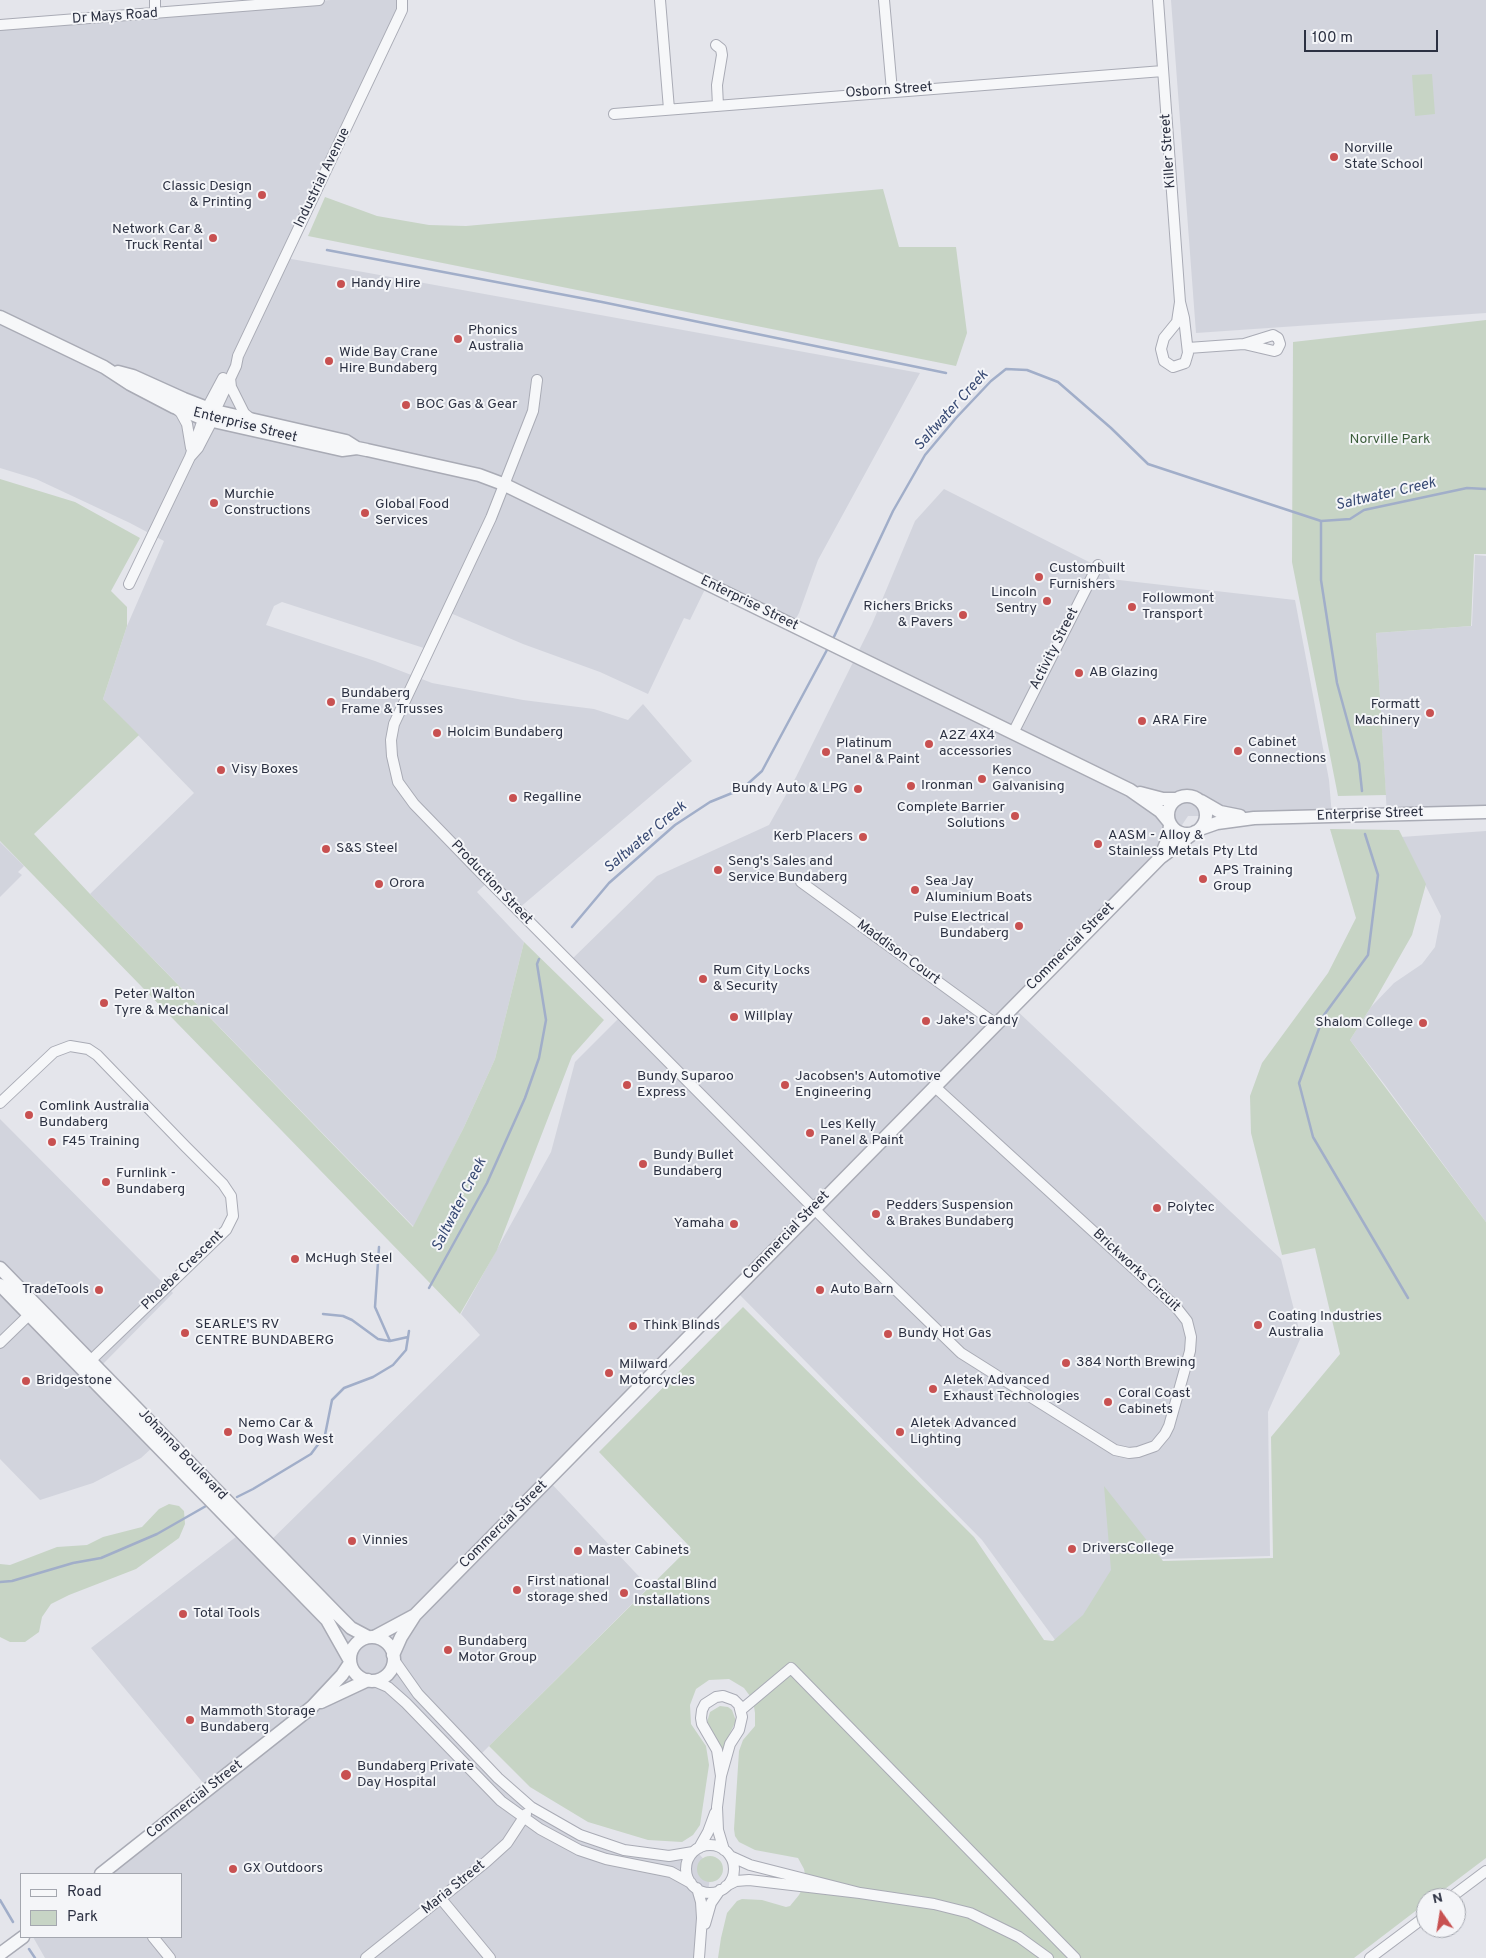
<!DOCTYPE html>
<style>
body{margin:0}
#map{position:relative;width:1486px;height:1958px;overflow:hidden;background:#e4e5eb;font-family:Overpass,sans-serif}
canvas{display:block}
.legend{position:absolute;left:20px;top:1873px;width:162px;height:65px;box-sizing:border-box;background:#f4f5f8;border:1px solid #a4a7af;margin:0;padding:6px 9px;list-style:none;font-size:15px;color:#2c3142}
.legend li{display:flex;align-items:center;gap:10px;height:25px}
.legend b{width:25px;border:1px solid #a4a7af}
.north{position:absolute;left:1416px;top:1888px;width:50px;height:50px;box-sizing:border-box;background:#f4f5f8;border:1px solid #a4a7af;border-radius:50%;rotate:347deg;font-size:14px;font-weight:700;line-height:20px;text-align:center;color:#2c3142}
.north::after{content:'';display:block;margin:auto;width:18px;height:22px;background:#c85151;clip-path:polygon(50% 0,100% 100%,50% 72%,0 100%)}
.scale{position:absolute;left:1304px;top:30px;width:134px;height:22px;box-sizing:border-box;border:2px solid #2c3142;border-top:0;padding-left:6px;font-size:15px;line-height:18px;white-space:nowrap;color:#2c3142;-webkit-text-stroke:4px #f4f5f8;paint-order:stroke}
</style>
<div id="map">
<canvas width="1486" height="1958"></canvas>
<ul class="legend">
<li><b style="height:6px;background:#f6f7f9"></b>Road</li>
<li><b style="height:14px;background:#c7d4c5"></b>Park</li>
</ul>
<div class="north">N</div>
<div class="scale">100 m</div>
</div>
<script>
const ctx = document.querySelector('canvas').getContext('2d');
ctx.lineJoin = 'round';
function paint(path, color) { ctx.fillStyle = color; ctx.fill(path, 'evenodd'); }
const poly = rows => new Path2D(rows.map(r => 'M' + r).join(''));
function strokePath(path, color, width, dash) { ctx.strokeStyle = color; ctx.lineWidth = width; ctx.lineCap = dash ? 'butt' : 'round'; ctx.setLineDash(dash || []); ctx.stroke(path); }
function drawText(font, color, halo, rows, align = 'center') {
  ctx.font = font + ' Overpass,sans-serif'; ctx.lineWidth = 4; ctx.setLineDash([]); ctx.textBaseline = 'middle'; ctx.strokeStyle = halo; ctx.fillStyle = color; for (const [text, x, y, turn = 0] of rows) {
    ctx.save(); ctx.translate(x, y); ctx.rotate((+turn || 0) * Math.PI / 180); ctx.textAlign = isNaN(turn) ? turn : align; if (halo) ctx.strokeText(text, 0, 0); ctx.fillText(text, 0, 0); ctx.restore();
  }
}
const built = poly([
 [331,0,402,0,286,258,920,373,818,560,799,613,792,626,707,585,690,620,684,618,648,694,600,672,523,644,448,612,430,650,282,602,274,606,266,625,375,661,432,683,523,700,594,709,628,720,643,704,692,761,518,909,489,881,477,892,524,942,495,1059,464,1127,414,1227,90,894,194,793,103,699,127,626,164,541,130,523,36,479,0,468,0,26],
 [1171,0,1486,0,1486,313,1196,333],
 [944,489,1089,562,1105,568,1110,579,1295,600,1329,780,1332,816,1188,816,1160,858,1014,1008,1281,1259,1301,1337,1268,1412,1270,1556,1162,1559,1064,1652,982,1540,735,1290,549,1481,649,1587,479,1756,515,1793,580,1834,654,1854,695,1849,711,1868,700,1958,45,1958,33,1937,181,1937,181,1874,104,1874,209,1790,91,1648,241,1533,259,1552,480,1335,461,1314,551,1152,575,1062,622,1015,570,961,657,876,769,825,796,777,872,624,915,521],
 [1475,555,1486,556,1486,812,1387,815,1376,633,1472,626],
 [1486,831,1486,1222,1385,1085,1350,1040,1371,1007,1394,983,1422,964,1435,947,1441,916,1401,837],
 [0,842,24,866,18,872,22,875,0,897],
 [0,1119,173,1293,103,1364,167,1434,141,1458,93,1483,40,1500,0,1459]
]);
const green = poly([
 [1432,74,1435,114,1415,116,1412,75],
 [883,189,899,247,956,247,967,333,956,366,308,236,325,197,377,216,429,225,466,226],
 [1486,320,1486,554,1474,554,1471,626,1376,633,1386,795,1338,796,1292,562,1293,342],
 [0,479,75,502,140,538,111,591,127,607,127,626,103,699,139,735,34,834,90,894,413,1227,464,1127,495,1059,524,942,604,1020,572,1056,497,1250,460,1314,0,841],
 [1330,829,1399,830,1426,884,1412,935,1371,1007,1350,1040,1486,1222,1486,1858,1433,1898,1426,1898,1426,1903,1354,1958,718,1958,721,1938,727,1913,737,1901,742,1899,762,1900,786,1907,790,1906,799,1895,806,1881,804,1869,798,1858,755,1850,739,1842,735,1836,734,1829,739,1751,743,1740,755,1726,755,1713,753,1700,744,1688,729,1679,709,1680,696,1689,690,1705,691,1724,706,1746,709,1765,700,1825,693,1835,682,1842,648,1840,588,1822,530,1787,489,1746,690,1547,599,1452,743,1307,974,1537,1044,1640,1053,1641,1083,1615,1111,1570,1104,1486,1163,1561,1273,1558,1271,1437,1340,1354,1315,1248,1282,1255,1251,1133,1250,1096,1262,1063,1328,973,1356,918],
 [169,1504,179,1506,184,1511,185,1524,179,1538,136,1569,69,1595,51,1604,42,1617,39,1632,25,1642,10,1642,0,1637,0,1564,10,1565,57,1547,87,1545,103,1537,142,1527,159,1509],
 [720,1706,728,1707,732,1710,736,1721,727,1739,723,1754,707,1722,710,1712],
 '697 1869a13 13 0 1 1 26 0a13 13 0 1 1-26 0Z'
]);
const stream = poly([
 [327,250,602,302,946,373],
 [1321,521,1321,580,1337,683,1359,763,1362,791],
 [832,641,893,511,925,455,956,418,991,381,1006,369,1027,370,1058,382,1111,428,1148,464,1321,521,1350,519,1364,510,1467,488,1486,489],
 [1365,834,1378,875,1368,955,1324,1015,1299,1083,1313,1137,1408,1298],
 [572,927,609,883,675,825,710,802,742,789,762,771,828,648],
 [379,1247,375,1307,390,1341,408,1337],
 [429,1288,487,1183,525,1098,539,1058,546,1020,537,964,539,959],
 [323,1314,343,1316,352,1320,378,1339,389,1341],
 [237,1497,253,1489,311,1454,325,1435,332,1400,344,1388,373,1377,393,1365,406,1350,409,1331],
 [0,1582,12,1581,73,1563,101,1558,157,1534,206,1506],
 [0,1900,13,1922],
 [29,1949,35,1958]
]);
const minor = poly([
 [155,0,155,14],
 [660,0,669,109],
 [884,0,892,91],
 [1158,0,1180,302,1177,322,1164,338,1161,349,1164,361,1173,367,1185,363,1188,353,1184,318,1180,302],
 [0,25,319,0],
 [716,45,721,49,722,55,717,85,718,106],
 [614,114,1163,71],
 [1188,348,1244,344,1273,335,1278,338,1280,344,1277,350,1274,351,1244,344],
 [230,378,231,387,244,413,251,419],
 [537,380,533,411,491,518,394,724,391,740,392,756,398,782,414,804,481,873,864,1259,961,1353,1115,1450,1129,1453,1138,1452,1155,1446,1165,1434,1169,1426,1190,1351,1191,1337,1187,1321,1176,1307,934,1086],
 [175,407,181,413,187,424,191,448],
 [190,457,198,448,212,421,215,411,236,366,238,356,402,10,402,0],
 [129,584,190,457,207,408,223,378],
 [1013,733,1098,565],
 [801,882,996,1024],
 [0,1103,54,1052,70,1046,88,1049,97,1055,185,1146,223,1184,231,1196,233,1216,226,1230,86,1365],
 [0,1343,33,1311],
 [394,1660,418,1694,498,1778,531,1807,580,1835,624,1850,669,1856,693,1852],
 [374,1681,388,1687,406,1703,501,1801,540,1829,579,1850,606,1859,671,1872,691,1883],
 [741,1710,791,1668,1075,1958],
 [721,1776,717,1750,702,1724,701,1718,702,1710,705,1704,716,1697,723,1696,734,1700,739,1705,742,1717,739,1730,730,1744,721,1776,717,1807,718,1830,724,1850],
 '686 1869a24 24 0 1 1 48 0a24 24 0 1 1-48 0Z',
 [699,1848,708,1832,715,1813],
 [726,1886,736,1881,749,1880,860,1893,750,1865,730,1856],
 [697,1888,701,1902,702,1918,699,1958],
 [860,1893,934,1904,970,1913,1019,1937,1048,1958],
 [1450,1898,1486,1871],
 [442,1900,490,1958],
 [705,1924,711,1903,720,1890],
 [153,1937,170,1958],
 [366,1958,486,1862,507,1843,526,1814],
 [1370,1958,1426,1916]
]);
const tertiary = poly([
 [0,317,104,367,130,384,174,407,204,419,342,450,357,448,367,450,479,475,503,484,1130,790,1160,811,1169,822],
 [118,372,133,376,184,399,215,411,346,441,357,448],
 [1140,793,1163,799,1177,799],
 '1168 815a19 19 0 1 1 38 0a19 19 0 1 1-38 0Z',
 [1201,801,1220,812,1240,816],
 [1200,829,1217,823,1254,818,1486,812],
 [1160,858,1169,836,1170,824],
 [0,1268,338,1615,351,1628,368,1637],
 [0,1285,327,1620,349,1659],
 [374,1637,415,1615],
 '350 1659a22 22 0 1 1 44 0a22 22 0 1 1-44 0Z',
 [393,1655,401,1637,415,1615,1160,858,1195,832],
 [321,1702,368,1680],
 [101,1874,312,1707,342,1675,350,1663],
 [0,1954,23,1937]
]);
const markers = [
 [1334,157,5,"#c85151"],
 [262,195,5,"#c85151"],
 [213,238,5,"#c85151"],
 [341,284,5,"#c85151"],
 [458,339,5,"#c85151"],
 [329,361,5,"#c85151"],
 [406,405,5,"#c85151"],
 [214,503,5,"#c85151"],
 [365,513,5,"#c85151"],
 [1039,577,5,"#c85151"],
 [1047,601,5,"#c85151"],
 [1132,607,5,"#c85151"],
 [963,615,5,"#c85151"],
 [1079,673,5,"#c85151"],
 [331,702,5,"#c85151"],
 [1430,713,5,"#c85151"],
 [1142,721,5,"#c85151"],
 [437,733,5,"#c85151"],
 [929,744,5,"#c85151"],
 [1238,751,5,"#c85151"],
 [826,752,5,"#c85151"],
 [221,770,5,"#c85151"],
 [982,779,5,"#c85151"],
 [911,786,5,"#c85151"],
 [858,789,5,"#c85151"],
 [513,798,5,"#c85151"],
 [1015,816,5,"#c85151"],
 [863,837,5,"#c85151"],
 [1098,844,5,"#c85151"],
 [326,849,5,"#c85151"],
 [718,870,5,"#c85151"],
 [1203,879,5,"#c85151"],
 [379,884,5,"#c85151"],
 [915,890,5,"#c85151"],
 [1019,926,5,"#c85151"],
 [703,979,5,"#c85151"],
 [104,1003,5,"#c85151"],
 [734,1017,5,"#c85151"],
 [926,1021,5,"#c85151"],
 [1423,1023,5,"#c85151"],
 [627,1085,5,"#c85151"],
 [785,1085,5,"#c85151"],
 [29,1115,5,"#c85151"],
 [810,1133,5,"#c85151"],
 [52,1142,5,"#c85151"],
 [643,1164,5,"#c85151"],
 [106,1182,5,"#c85151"],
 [1157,1208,5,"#c85151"],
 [876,1214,5,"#c85151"],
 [734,1224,5,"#c85151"],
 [295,1259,5,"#c85151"],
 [99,1290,5,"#c85151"],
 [820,1290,5,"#c85151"],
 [1258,1325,5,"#c85151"],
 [633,1326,5,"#c85151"],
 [185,1333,5,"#c85151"],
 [888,1334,5,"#c85151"],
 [1066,1363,5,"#c85151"],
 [609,1373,5,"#c85151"],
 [26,1381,5,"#c85151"],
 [933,1389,5,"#c85151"],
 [1108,1402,5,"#c85151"],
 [228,1432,5,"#c85151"],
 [900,1432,5,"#c85151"],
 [352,1541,5,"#c85151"],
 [1072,1549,5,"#c85151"],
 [578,1551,5,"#c85151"],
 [517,1590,5,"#c85151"],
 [624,1593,5,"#c85151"],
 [183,1614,5,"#c85151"],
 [448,1650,5,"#c85151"],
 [190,1720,5,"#c85151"],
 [346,1775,6,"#c85151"],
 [233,1869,5,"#c85151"]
];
const streetNames = [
 ["Dr Mays Road",115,17,-4],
 ["Osborn Street",889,91,-4],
 ["Killer Street",1169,151,-94],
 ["Industrial Avenue",323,178,-64],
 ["Enterprise Street",245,426,14],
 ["Enterprise Street",749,604,26],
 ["Activity Street",1055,649,-63],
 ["Enterprise Street",1370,815,-2],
 ["Production Street",491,883,46],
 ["Commercial Street",1071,947,-45],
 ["Maddison Court",898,953,36],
 ["Commercial Street",787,1236,-46],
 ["Phoebe Crescent",183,1271,-44],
 ["Brickworks Circuit",1136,1271,43],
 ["Johanna Boulevard",182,1455,46],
 ["Commercial Street",504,1525,-45],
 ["Commercial Street",195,1800,-38],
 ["Maria Street",454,1888,-39]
];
const poiNames = [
 ["Norville",1344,149],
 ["State School",1344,165],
 ["Classic Design",252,187,"right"],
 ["& Printing",252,203,"right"],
 ["Network Car &",203,230,"right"],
 ["Truck Rental",203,246,"right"],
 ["Handy Hire",351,284],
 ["Phonics",468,331],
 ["Australia",468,347],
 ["Wide Bay Crane",339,353],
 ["Hire Bundaberg",339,369],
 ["BOC Gas & Gear",416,405],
 ["Murchie",224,495],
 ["Constructions",224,511],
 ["Global Food",375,505],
 ["Services",375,521],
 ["Custombuilt",1049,569],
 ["Furnishers",1049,585],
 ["Lincoln",1037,593,"right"],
 ["Sentry",1037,609,"right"],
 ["Followmont",1142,599],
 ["Transport",1142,615],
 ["Richers Bricks",953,607,"right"],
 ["& Pavers",953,623,"right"],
 ["AB Glazing",1089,673],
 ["Bundaberg",341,694],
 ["Frame & Trusses",341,710],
 ["Formatt",1420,705,"right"],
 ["Machinery",1420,721,"right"],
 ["ARA Fire",1152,721],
 ["Holcim Bundaberg",447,733],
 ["A2Z 4X4",939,736],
 ["accessories",939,752],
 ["Cabinet",1248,743],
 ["Connections",1248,759],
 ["Platinum",836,744],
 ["Panel & Paint",836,760],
 ["Visy Boxes",231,770],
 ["Kenco",992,771],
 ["Galvanising",992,787],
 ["Ironman",921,786],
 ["Bundy Auto & LPG",848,789,"right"],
 ["Regalline",523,798],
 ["Complete Barrier",1005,808,"right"],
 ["Solutions",1005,824,"right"],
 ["AASM - Alloy &",1108,836],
 ["Stainless Metals Pty Ltd",1108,852],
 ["Kerb Placers",853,837,"right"],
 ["S&S Steel",336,849],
 ["Seng's Sales and",728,862],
 ["Service Bundaberg",728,878],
 ["APS Training",1213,871],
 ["Group",1213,887],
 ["Sea Jay",925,882],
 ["Aluminium Boats",925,898],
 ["Orora",389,884],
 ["Pulse Electrical",1009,918,"right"],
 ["Bundaberg",1009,934,"right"],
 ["Rum City Locks",713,971],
 ["& Security",713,987],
 ["Peter Walton",114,995],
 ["Tyre & Mechanical",114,1011],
 ["Willplay",744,1017],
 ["Jake's Candy",936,1021],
 ["Shalom College",1413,1023,"right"],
 ["Bundy Suparoo",637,1077],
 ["Express",637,1093],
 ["Jacobsen's Automotive",795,1077],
 ["Engineering",795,1093],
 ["Comlink Australia",39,1107],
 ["Bundaberg",39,1123],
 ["Les Kelly",820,1125],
 ["Panel & Paint",820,1141],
 ["F45 Training",62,1142],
 ["Bundy Bullet",653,1156],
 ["Bundaberg",653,1172],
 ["Furnlink -",116,1174],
 ["Bundaberg",116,1190],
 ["Pedders Suspension",886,1206],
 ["& Brakes Bundaberg",886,1222],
 ["Polytec",1167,1208],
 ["Yamaha",724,1224,"right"],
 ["McHugh Steel",305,1259],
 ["TradeTools",89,1290,"right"],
 ["Auto Barn",830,1290],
 ["Coating Industries",1268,1317],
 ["Australia",1268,1333],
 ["SEARLE'S RV",195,1325],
 ["CENTRE BUNDABERG",195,1341],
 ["Think Blinds",643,1326],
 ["Bundy Hot Gas",898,1334],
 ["384 North Brewing",1076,1363],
 ["Milward",619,1365],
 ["Motorcycles",619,1381],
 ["Bridgestone",36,1381],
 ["Aletek Advanced",943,1381],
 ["Exhaust Technologies",943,1397],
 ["Coral Coast",1118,1394],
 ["Cabinets",1118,1410],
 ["Nemo Car &",238,1424],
 ["Dog Wash West",238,1440],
 ["Aletek Advanced",910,1424],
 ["Lighting",910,1440],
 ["Vinnies",362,1541],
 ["DriversCollege",1082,1549],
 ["Master Cabinets",588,1551],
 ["First national",527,1582],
 ["storage shed",527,1598],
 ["Coastal Blind",634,1585],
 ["Installations",634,1601],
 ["Total Tools",193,1614],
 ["Bundaberg",458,1642],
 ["Motor Group",458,1658],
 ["Mammoth Storage",200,1712],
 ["Bundaberg",200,1728],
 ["Bundaberg Private",357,1767],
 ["Day Hospital",357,1783],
 ["GX Outdoors",243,1869]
];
const parkNames = [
 ["Norville Park",1390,440]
];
const waterNames = [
 ["Saltwater Creek",952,411,-48],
 ["Saltwater Creek",1386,495,-13],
 ["Saltwater Creek",646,838,-40],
 ["Saltwater Creek",460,1205,-63]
];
paint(built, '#d2d4dd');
paint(green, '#c7d4c5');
strokePath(stream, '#a1aec9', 2.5);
strokePath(minor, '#a9abb5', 12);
strokePath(tertiary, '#a9abb5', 15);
strokePath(minor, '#f6f7f9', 10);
strokePath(tertiary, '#f6f7f9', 12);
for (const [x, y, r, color] of markers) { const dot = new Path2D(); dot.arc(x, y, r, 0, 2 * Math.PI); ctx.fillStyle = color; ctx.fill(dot); strokePath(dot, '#f4f5f8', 2); }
drawText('14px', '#2c3142', '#f4f5f8', streetNames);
drawText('14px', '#2c3142', '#f4f5f8', poiNames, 'left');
drawText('14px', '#3b5d3a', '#f4f5f8', parkNames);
drawText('italic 15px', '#384a74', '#f4f5f8', waterNames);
</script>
